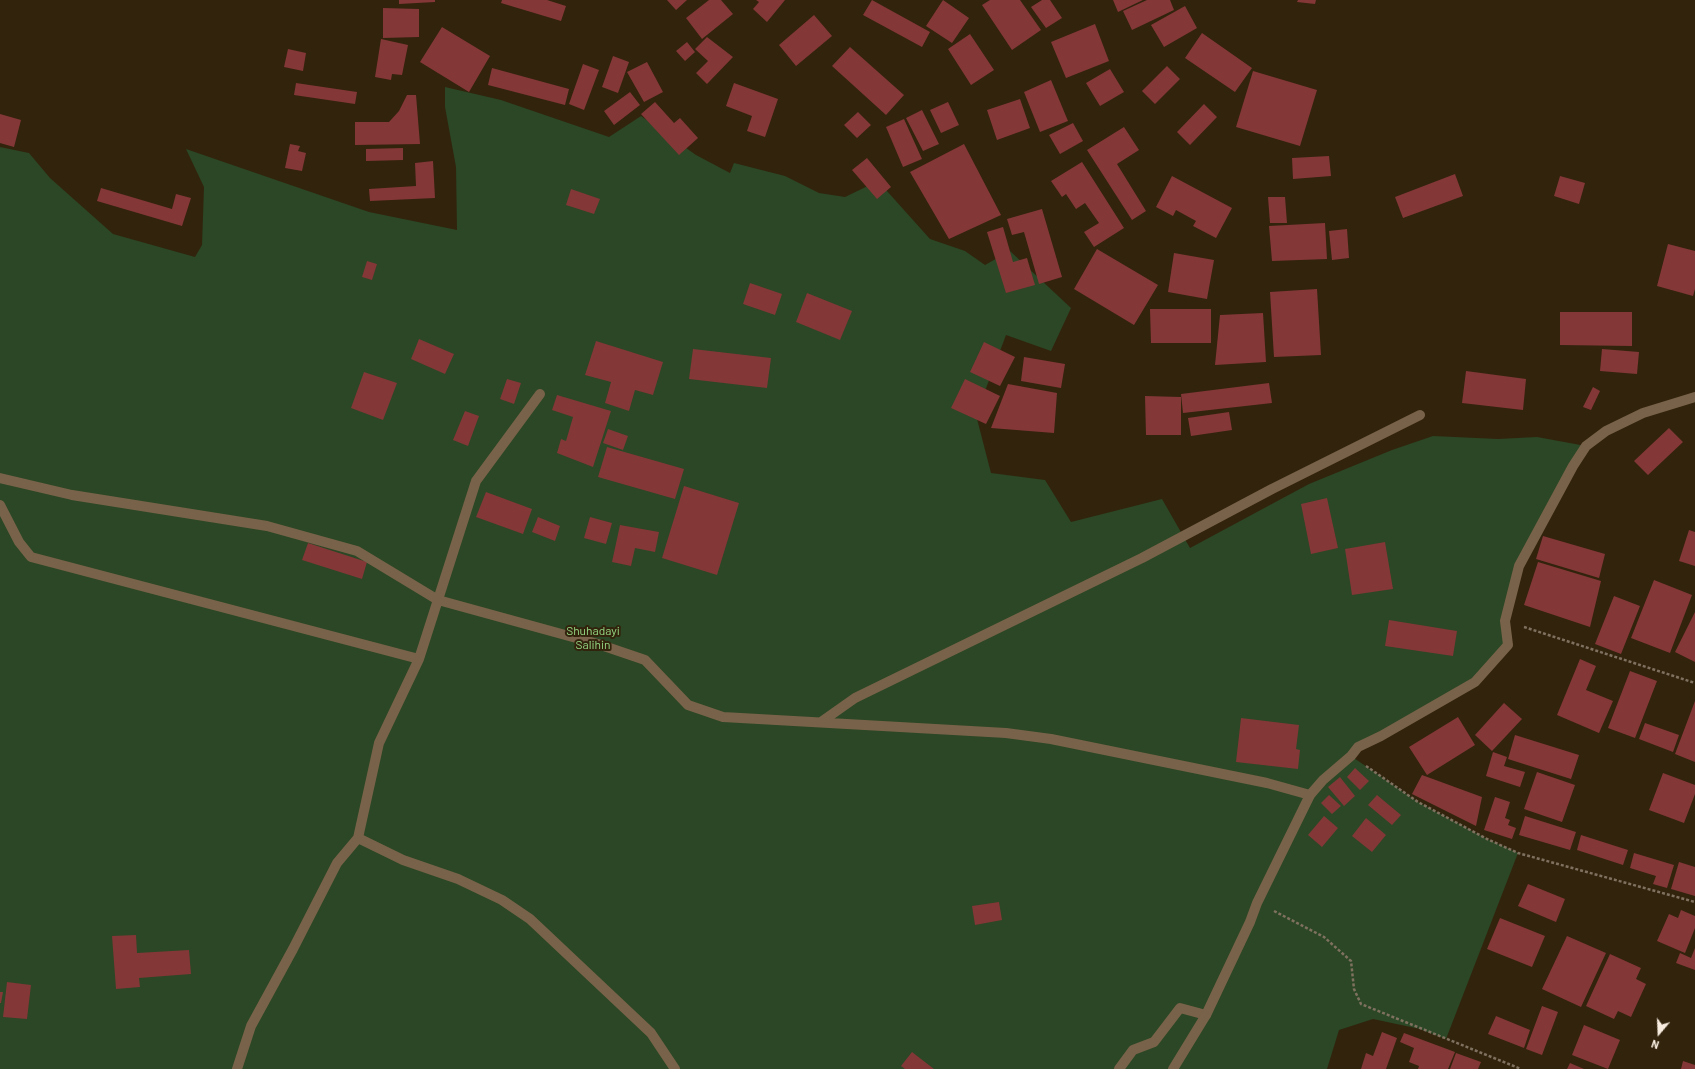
<!DOCTYPE html>
<style>
body{margin:0}
#map{position:relative;width:1695px;height:1069px;overflow:hidden;background:#32230d;font-family:Barlow,sans-serif}
canvas{display:block}
.north{position:absolute;left:1639px;top:1013px;width:40px;height:40px;-webkit-text-stroke:3px #32230d;paint-order:stroke;rotate:199deg;font-size:11px;font-weight:700;line-height:16px;text-align:center;color:#f7ecdf}
.north::after{content:'';display:block;margin:auto;width:14px;height:18px;background:#f7ecdf;clip-path:polygon(50% 0,100% 100%,50% 72%,0 100%)}
</style>
<div id="map">
<canvas width="1695" height="1069"></canvas>
<div class="north">N</div>
</div>
<script>
const ctx = document.querySelector('canvas').getContext('2d');
ctx.lineJoin = 'round';
function paint(path, color) { ctx.fillStyle = color; ctx.fill(path, 'evenodd'); }
const poly = rows => new Path2D(rows.map(r => 'M' + r).join(''));
function strokePath(path, color, width, dash) { ctx.strokeStyle = color; ctx.lineWidth = width; ctx.lineCap = dash ? 'butt' : 'round'; ctx.setLineDash(dash || []); ctx.stroke(path); }
function drawText(font, color, halo, rows, align = 'center') {
  ctx.font = font + ' Barlow,sans-serif'; ctx.lineWidth = 4; ctx.setLineDash([]); ctx.textBaseline = 'middle'; ctx.strokeStyle = halo; ctx.fillStyle = color; for (const [text, x, y, turn = 0] of rows) {
    ctx.save(); ctx.translate(x, y); ctx.rotate((+turn || 0) * Math.PI / 180); ctx.textAlign = isNaN(turn) ? turn : align; if (halo) ctx.strokeText(text, 0, 0); ctx.fillText(text, 0, 0); ctx.restore();
  }
}
const green = poly([
 [445,87,501,100,609,137,641,116,696,155,730,173,734,163,785,176,819,193,845,197,878,181,930,239,965,251,985,265,1010,251,1071,308,1051,351,1006,335,976,415,991,473,1045,480,1071,522,1162,499,1190,548,1309,484,1392,450,1433,436,1498,439,1537,437,1586,446,1519,566,1505,621,1508,645,1475,682,1351,756,1418,802,1487,839,1518,853,1446,1039,1420,1029,1373,1019,1339,1030,1327,1069,0,1069,0,147,29,153,50,178,113,234,195,257,202,245,204,187,186,149,369,212,457,230,456,167,445,107]
]);
const building = poly([
 [399,0,435,0,435,2,399,4],
 [502,0,547,0,566,6,561,21,501,3],
 [667,0,687,0,676,10],
 [709,0,721,0,733,14,702,39,686,18],
 [756,0,785,0,767,22,753,9,759,2],
 [872,0,930,32,922,47,863,15],
 [943,0,969,18,952,43,926,26],
 [990,0,1020,0,1041,30,1012,50,982,5],
 [1042,0,1050,0,1062,18,1046,28,1031,7],
 [1113,0,1143,0,1118,12],
 [1147,0,1170,0,1174,10,1132,30,1123,11],
 [1298,0,1316,0,1315,4,1297,2],
 [1185,6,1197,28,1164,47,1151,25],
 [383,8,419,9,419,37,383,38],
 [814,15,832,36,796,66,779,45],
 [1095,24,1109,61,1066,78,1051,42],
 [442,27,490,56,469,92,420,62],
 [1202,33,1252,68,1235,92,1185,58],
 [970,34,994,70,971,85,948,49],
 [707,37,733,57,707,84,696,73,708,61,695,49],
 [381,39,408,45,402,75,392,74,391,80,375,77],
 [687,42,695,52,685,61,676,51],
 [850,47,904,95,886,115,832,66],
 [288,49,306,53,303,71,284,67],
 [613,56,629,62,618,93,602,87],
 [647,62,663,92,644,102,627,72],
 [583,64,599,70,584,110,569,104],
 [1167,66,1180,79,1155,104,1142,91],
 [492,68,569,89,565,105,488,85],
 [1110,69,1124,92,1100,106,1086,83],
 [1253,71,1317,90,1300,146,1236,127],
 [1051,80,1068,121,1040,132,1024,92],
 [296,83,357,92,355,104,294,95],
 [734,83,778,99,765,137,747,131,752,116,726,106],
 [630,92,640,105,614,125,604,111],
 [407,95,416,95,420,144,355,145,355,122,389,122,399,111],
 [1020,99,1030,128,997,140,987,110],
 [655,102,674,123,680,118,698,138,679,155,641,114],
 [948,102,959,125,941,133,930,110],
 [1204,104,1217,117,1190,145,1177,132],
 [922,110,939,144,923,151,906,118],
 [858,112,871,125,857,138,844,125],
 [0,114,21,120,14,147,0,143],
 [904,119,922,159,903,167,886,127],
 [1073,123,1083,141,1060,154,1049,135],
 [1124,127,1139,150,1117,164,1146,211,1132,220,1087,150],
 [290,144,300,146,298,151,306,153,302,171,285,168],
 [964,144,1001,215,949,239,910,172],
 [403,148,403,160,366,161,366,149],
 [1329,156,1331,176,1293,179,1292,158],
 [867,158,891,187,877,199,852,170],
 [433,161,435,198,370,201,369,189,416,186,415,163],
 [1082,162,1124,228,1094,247,1084,232,1099,223,1085,203,1076,209,1066,194,1062,197,1051,181],
 [1455,174,1463,196,1403,218,1395,197],
 [1172,176,1232,208,1216,238,1193,226,1196,221,1176,210,1173,216,1156,207],
 [1560,176,1585,183,1579,204,1554,196],
 [101,188,172,209,176,194,191,198,182,226,97,201],
 [571,189,600,199,594,214,566,205],
 [1268,197,1285,197,1287,223,1270,223],
 [1042,209,1062,277,1039,284,1024,232,1012,235,1007,219],
 [1325,223,1327,259,1272,261,1269,226],
 [1003,227,1013,262,1027,258,1035,285,1006,293,987,232],
 [1347,229,1349,258,1332,260,1329,231],
 [1668,244,1695,251,1695,289,1693,296,1657,286],
 [1097,249,1158,285,1134,325,1074,289],
 [1174,253,1214,260,1207,299,1168,292],
 [367,261,377,264,372,280,362,277],
 [750,283,782,294,775,315,743,304],
 [1317,289,1321,355,1274,357,1270,292],
 [807,293,852,311,840,340,796,322],
 [1150,309,1211,309,1211,343,1151,343],
 [1560,312,1632,312,1632,346,1560,345],
 [1263,313,1266,362,1215,365,1220,315],
 [419,339,454,354,445,374,411,359],
 [596,341,663,362,653,395,635,390,629,411,605,403,611,382,585,375],
 [984,342,1015,357,1000,386,970,372],
 [693,349,771,358,767,388,689,379],
 [1602,349,1639,352,1637,374,1600,371],
 [1024,357,1065,364,1061,388,1021,381],
 [1466,371,1526,379,1523,410,1462,403],
 [364,372,397,383,383,420,351,408],
 [507,379,521,383,514,404,500,399],
 [965,379,1000,396,986,424,951,408],
 [1269,383,1272,403,1183,413,1181,394],
 [1008,384,1057,393,1054,433,991,428],
 [1593,387,1600,391,1591,410,1583,407],
 [557,395,611,411,593,467,557,453,561,439,566,441,573,417,552,410],
 [1145,396,1181,397,1181,435,1146,435],
 [465,411,479,416,468,446,453,440],
 [1229,412,1232,430,1191,436,1188,418],
 [1669,428,1683,442,1648,475,1634,461],
 [608,429,628,436,623,450,603,443],
 [607,447,684,469,675,499,598,477],
 [684,486,739,503,717,575,662,558],
 [486,492,532,509,523,534,476,517],
 [1327,498,1338,548,1311,554,1301,504],
 [538,517,560,526,555,541,532,532],
 [590,517,612,523,606,544,584,538],
 [620,525,659,532,655,552,635,548,631,566,612,562],
 [1689,530,1695,532,1695,566,1679,561],
 [1543,536,1605,554,1599,578,1536,559],
 [1385,542,1393,589,1352,595,1345,549],
 [308,543,367,562,362,579,302,560],
 [1538,562,1601,581,1590,627,1524,605],
 [1654,580,1692,595,1670,653,1631,638],
 [1614,596,1640,606,1621,654,1595,644],
 [1695,612,1695,662,1675,652],
 [1389,620,1457,631,1453,656,1385,646],
 [1580,659,1596,666,1586,690,1613,701,1599,733,1557,715],
 [1630,671,1657,681,1635,738,1608,728],
 [1695,701,1695,762,1675,754],
 [1504,703,1522,719,1492,751,1475,735],
 [1458,717,1475,745,1427,775,1409,747],
 [1241,718,1299,725,1296,749,1300,750,1298,769,1236,762],
 [1645,723,1679,735,1673,752,1639,739],
 [1515,735,1579,755,1571,779,1508,759],
 [1493,752,1507,757,1504,766,1525,772,1520,787,1486,776],
 [1355,768,1369,781,1360,790,1347,777],
 [1537,772,1575,785,1562,822,1524,809],
 [1663,773,1695,785,1695,794,1684,823,1649,810],
 [1422,775,1482,797,1476,826,1412,794],
 [1340,777,1355,796,1344,806,1328,787],
 [1329,795,1341,806,1332,814,1321,803],
 [1377,795,1401,815,1392,825,1368,805],
 [1495,797,1510,802,1505,818,1510,820,1508,825,1516,828,1512,839,1484,830],
 [1324,816,1338,828,1322,847,1308,835],
 [1525,816,1576,832,1570,850,1519,835],
 [1366,818,1386,835,1372,852,1352,836],
 [1581,835,1628,850,1623,865,1577,850],
 [1634,853,1674,865,1667,888,1653,884,1656,876,1630,868],
 [1679,862,1695,867,1695,896,1671,889],
 [1528,884,1565,899,1556,922,1518,906],
 [999,902,1002,920,975,925,972,906],
 [1681,910,1695,916,1695,928,1685,953,1657,941,1669,914,1678,918],
 [1500,918,1545,936,1532,967,1487,949],
 [136,935,137,953,189,950,191,974,139,978,140,987,116,989,112,936],
 [1567,936,1606,953,1581,1007,1542,989],
 [1695,948,1695,970,1676,963,1680,953,1691,958],
 [1610,954,1641,968,1636,979,1646,984,1631,1017,1618,1011,1614,1019,1586,1006],
 [7,982,31,985,27,1019,3,1017],
 [0,992,3,992,1,1003,0,1003],
 [1542,1006,1558,1012,1542,1055,1526,1049],
 [1496,1016,1530,1030,1524,1048,1488,1034],
 [1584,1025,1620,1040,1608,1069,1572,1055],
 [1382,1032,1397,1038,1386,1069,1361,1069,1366,1053,1373,1056],
 [1404,1033,1455,1052,1448,1069,1418,1069,1419,1066,1409,1062,1414,1048,1400,1042],
 [912,1052,934,1069,905,1069,901,1066],
 [1456,1053,1481,1062,1478,1069,1450,1069],
 [1683,1061,1695,1065,1695,1069,1681,1069],
 [1570,1063,1584,1069,1567,1069]
]);
const path = poly([
 [1524,627,1695,683],
 [1366,766,1418,802,1487,839,1518,853,1695,902],
 [1274,911,1324,937,1351,961,1354,989,1361,1004,1521,1069]
]);
const lane = poly([
 [0,478,72,495,267,526,357,551,438,600,598,644,645,660,688,705,723,717,1006,733,1051,739,1267,783,1310,795],
 [0,505,19,542,31,557,419,659],
 [821,722,855,698,1142,558,1272,489,1420,415],
 [358,838,403,860,458,879,502,900,530,919,651,1033,675,1069],
 [237,1069,251,1026,293,949,337,863,358,838,379,743,419,659,476,481,540,394],
 [1119,1069,1133,1050,1154,1042,1180,1008,1206,1015]
]);
const street = poly([
 [1173,1069,1206,1015,1250,922,1257,903,1310,795,1323,780,1351,756,1358,747,1381,736,1475,682,1508,645,1505,621,1519,566,1573,466,1586,446,1606,431,1643,413,1695,397]
]);
const parkNames = [
 ["Shuhadayi",593,631],
 ["Salihin",593,645]
];
paint(green, '#2b4725');
paint(building, '#833737');
strokePath(path, '#7f715f', 2.5, [3, 2]);
strokePath(lane, '#786249', 10);
strokePath(street, '#786249', 10);
drawText('12px', '#95da85', '#32230d', parkNames);
</script>
